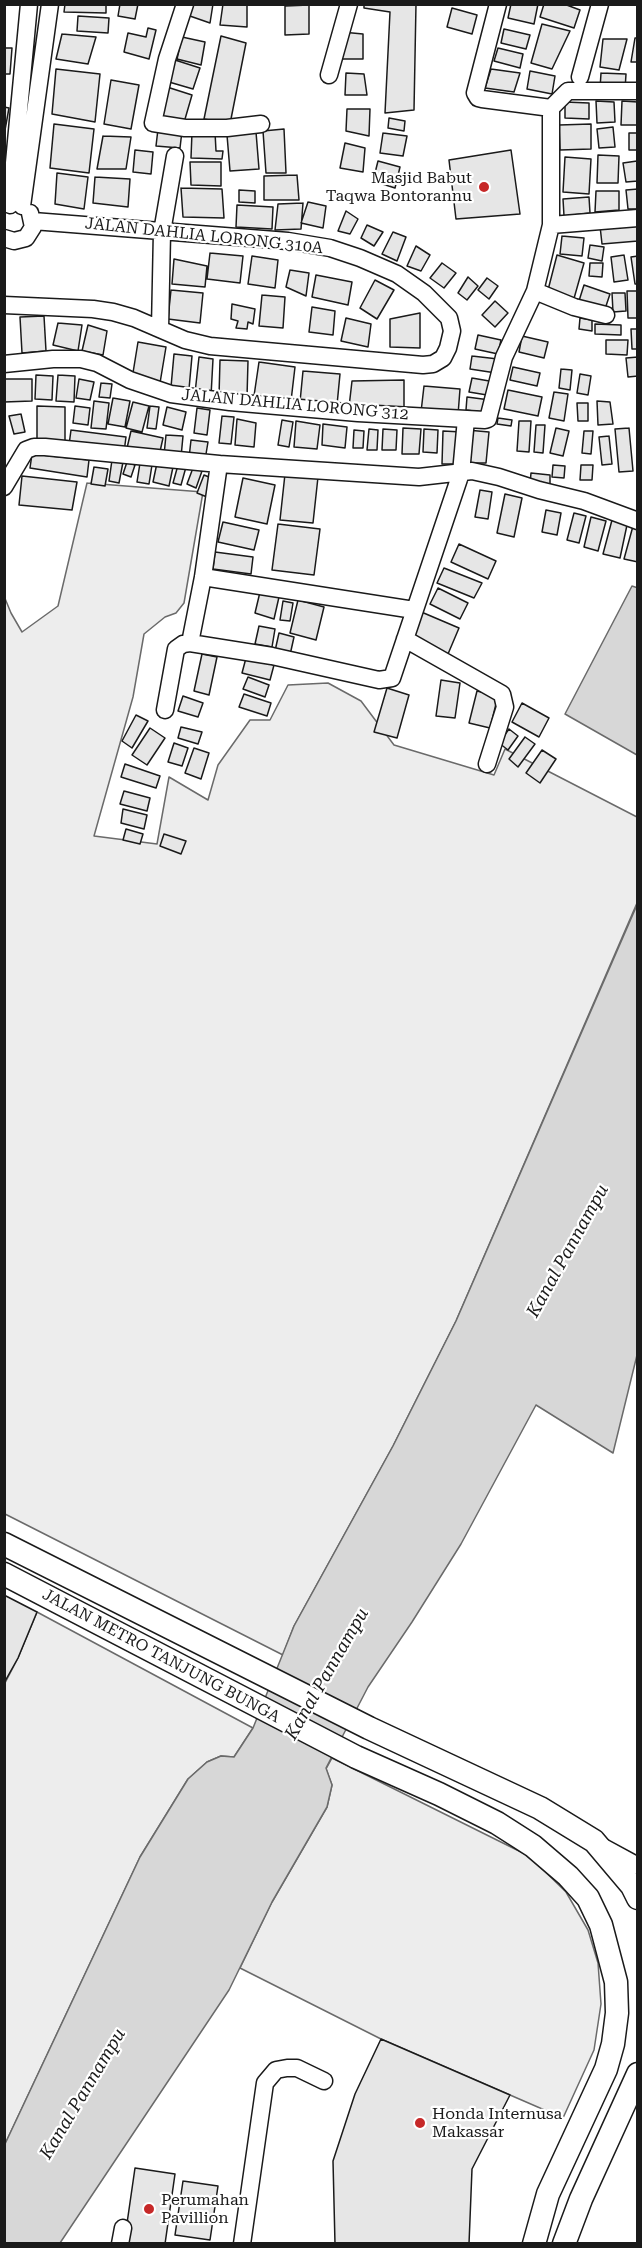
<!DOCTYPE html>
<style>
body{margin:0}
#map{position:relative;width:642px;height:2248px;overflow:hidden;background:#fff;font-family:"Roboto Serif",serif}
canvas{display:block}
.frame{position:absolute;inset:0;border:6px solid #1a1a1a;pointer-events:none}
</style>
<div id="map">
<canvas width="642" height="2248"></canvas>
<div class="frame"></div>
</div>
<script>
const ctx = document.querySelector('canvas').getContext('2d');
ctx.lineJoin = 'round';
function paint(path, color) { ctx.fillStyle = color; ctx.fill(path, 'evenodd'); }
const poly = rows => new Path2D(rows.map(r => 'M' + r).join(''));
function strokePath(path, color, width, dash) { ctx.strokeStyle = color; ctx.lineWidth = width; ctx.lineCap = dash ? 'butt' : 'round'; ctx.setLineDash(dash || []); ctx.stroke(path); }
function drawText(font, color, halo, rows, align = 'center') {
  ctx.font = font + ' "Roboto Serif",serif'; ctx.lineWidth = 4.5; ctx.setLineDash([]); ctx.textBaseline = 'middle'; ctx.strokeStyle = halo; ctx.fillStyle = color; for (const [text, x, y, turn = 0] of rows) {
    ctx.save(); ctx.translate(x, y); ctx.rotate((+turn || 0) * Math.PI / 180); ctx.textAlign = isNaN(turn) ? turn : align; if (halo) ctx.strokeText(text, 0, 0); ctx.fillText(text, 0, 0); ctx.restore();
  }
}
const built = poly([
 [87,483,203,492,184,603,176,613,165,617,144,634,133,697,94,836,157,844,169,777,208,800,218,765,250,720,270,720,288,685,328,683,361,701,394,745,494,775,505,749,637,817,637,903,456,1321,393,1446,294,1626,283,1655,5,1514,4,596,11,613,22,632,58,606,87,483],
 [37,1612,253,1728,234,1757,221,1756,207,1762,188,1779,140,1857,5,2144,5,1683,18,1658,37,1612],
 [332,1758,529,1856,566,1892,588,1930,598,1963,601,2004,594,2050,563,2118,381,2039,240,1968,272,1902,327,1807,332,1785,326,1769,332,1758]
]);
const water = poly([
 [632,586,638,588,637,755,565,714,632,586],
 [637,905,638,1351,613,1453,536,1405,461,1544,412,1622,368,1687,326,1768,332,1785,327,1807,272,1902,229,1990,60,2243,5,2244,5,2144,140,1857,188,1779,207,1762,221,1756,234,1757,253,1728,294,1626,393,1446,456,1321,637,905]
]);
const building = poly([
 [65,4,106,4,106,13,64,12,65,4],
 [120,4,138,4,135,19,118,16,120,4],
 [190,4,213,4,210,23,187,15,190,4],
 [223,4,247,4,247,27,220,25,223,4],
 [364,4,416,4,414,110,385,113,390,12,364,8,364,4],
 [511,4,538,4,534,24,508,18,511,4],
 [544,4,564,4,580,10,574,28,540,17,544,4],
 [309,5,309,34,285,35,285,6,309,5],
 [452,8,477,15,472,34,447,27,452,8],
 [78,16,109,18,108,33,77,31,78,16],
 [542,24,570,31,552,69,531,63,542,24],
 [148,28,156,30,149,59,124,52,128,33,146,37,148,28],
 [504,29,530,35,526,49,501,43,504,29],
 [342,32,363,34,363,59,340,59,342,32],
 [62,34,96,37,88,64,56,59,62,34],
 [221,36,246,43,230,124,204,119,221,36],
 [182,37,205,42,201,65,177,59,182,37],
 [635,38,638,38,638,62,631,62,635,38],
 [603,39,627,39,619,70,600,67,603,39],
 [4,48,12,48,10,74,4,74,4,48],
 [498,48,523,54,520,68,494,61,498,48],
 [175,60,200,68,193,89,169,82,175,60],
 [56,69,100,74,95,122,52,114,56,69],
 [491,69,520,73,514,92,485,88,491,69],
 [530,71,555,76,552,94,527,89,530,71],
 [346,73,364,74,367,95,345,95,346,73],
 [601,73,626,74,625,90,600,89,601,73],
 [111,80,139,85,131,129,104,124,111,80],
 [167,87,192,95,183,126,158,119,167,87],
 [596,101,614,102,615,122,597,123,596,101],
 [622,101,638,102,638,125,621,125,622,101],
 [565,102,589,103,589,119,565,118,565,102],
 [4,107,9,108,5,130,4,130,4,107],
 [347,109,370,109,369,136,346,131,347,109],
 [389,118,405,121,404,131,388,128,389,118],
 [54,124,94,129,89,173,50,168,54,124],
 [591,124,591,149,560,150,559,125,591,124],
 [613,127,615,147,599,148,597,129,613,127],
 [158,129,182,131,180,148,156,146,158,129],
 [284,129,286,173,266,173,263,131,284,129],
 [192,132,215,132,216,151,223,151,222,159,191,158,192,132],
 [256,132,259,169,230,171,227,135,256,132],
 [383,133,407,136,403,156,380,153,383,133],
 [629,133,638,133,638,150,629,150,629,133],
 [103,136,131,137,126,169,97,169,103,136],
 [345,143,365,148,363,172,340,168,345,143],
 [135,150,153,152,151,174,133,172,135,150],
 [511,150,520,214,456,219,449,160,511,150],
 [598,155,619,156,618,183,597,183,598,155],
 [565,157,591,159,589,194,563,192,565,157],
 [378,161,400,167,395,188,373,181,378,161],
 [637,161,638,181,626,182,623,163,637,161],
 [190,162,221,162,221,186,191,185,190,162],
 [57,173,88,177,84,209,55,204,57,173],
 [297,175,299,200,264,200,264,176,297,175],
 [95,177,130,179,128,207,93,203,95,177],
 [181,188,222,189,224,218,183,217,181,188],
 [638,189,638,209,628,209,626,190,638,189],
 [239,190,255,191,255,203,239,202,239,190],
 [596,191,619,191,619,210,595,212,596,191],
 [589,197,590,213,564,216,563,199,589,197],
 [308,202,326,206,323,228,301,223,308,202],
 [303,203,301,229,275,230,278,204,303,203],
 [237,205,273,207,272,229,236,227,237,205],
 [346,211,358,219,350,234,338,231,346,211],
 [637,223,638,241,602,244,600,226,637,223],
 [367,225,383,232,374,246,361,238,367,225],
 [393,232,406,237,397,261,382,254,393,232],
 [562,236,584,238,582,256,560,254,562,236],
 [590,245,604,247,602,261,588,258,590,245],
 [416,246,430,255,421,271,407,266,416,246],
 [210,253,243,256,240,283,207,279,210,253],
 [557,255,584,263,573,302,547,294,557,255],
 [624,255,628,280,614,282,611,257,624,255],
 [252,256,278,260,275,288,248,284,252,256],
 [638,256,638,284,635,284,631,257,638,256],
 [174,259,207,266,205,287,172,284,174,259],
 [442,263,456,273,444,288,430,278,442,263],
 [590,263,603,263,602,277,589,276,590,263],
 [290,270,309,273,306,296,286,287,290,270],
 [316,275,352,282,348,305,312,297,316,275],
 [468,277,478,286,467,300,458,293,468,277],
 [487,278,498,286,489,299,478,290,487,278],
 [375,280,394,290,377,319,360,308,375,280],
 [584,285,610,294,604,312,578,304,584,285],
 [171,290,203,293,200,323,168,319,171,290],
 [627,291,638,291,638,318,628,318,627,291],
 [612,293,625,293,626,311,613,312,612,293],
 [262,295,285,297,283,328,259,326,262,295],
 [495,301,508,313,495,327,482,315,495,301],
 [232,304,255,309,253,324,248,322,247,329,236,328,238,321,231,319,232,304],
 [312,307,335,311,333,335,309,332,312,307],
 [420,313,420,348,390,347,390,319,420,313],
 [44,316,46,351,22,353,20,317,44,316],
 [346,318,371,324,368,347,341,341,346,318],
 [580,318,592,320,592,331,579,329,580,318],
 [58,323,82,325,78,351,53,345,58,323],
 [595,324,621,325,621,335,595,334,595,324],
 [88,325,107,331,103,355,82,351,88,325],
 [631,329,638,329,638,349,632,349,631,329],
 [478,335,501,340,498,354,475,349,478,335],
 [522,336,548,342,544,358,519,352,522,336],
 [606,340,628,340,627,355,606,354,606,340],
 [138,342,166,347,160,383,132,379,138,342],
 [174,354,192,356,189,389,171,387,174,354],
 [472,356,498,359,496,373,470,369,472,356],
 [199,357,213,359,211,396,195,393,199,357],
 [638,357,638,376,628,377,626,358,638,357],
 [220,360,248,361,247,397,219,396,220,360],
 [259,362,295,367,291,401,254,396,259,362],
 [513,367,540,373,537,386,510,380,513,367],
 [561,369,572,370,570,390,559,388,561,369],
 [303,371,340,374,337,405,300,402,303,371],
 [580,374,591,376,588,395,577,393,580,374],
 [36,375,53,376,52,400,35,399,36,375],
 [58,375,75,376,74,402,56,401,58,375],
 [472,378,495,382,493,396,469,392,472,378],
 [4,379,32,379,32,401,4,402,4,379],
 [79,379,94,382,90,400,76,398,79,379],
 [404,380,404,408,349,407,352,381,404,380],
 [101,383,112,384,110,398,99,397,101,383],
 [424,386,460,389,458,415,421,412,424,386],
 [508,390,542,397,538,416,504,409,508,390],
 [554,392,568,394,564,421,549,418,554,392],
 [467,397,490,400,489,413,466,410,467,397],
 [113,398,130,401,125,427,108,424,113,398],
 [94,401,109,403,106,429,91,428,94,401],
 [597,401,610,402,613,424,598,425,597,401],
 [133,402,149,406,142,432,126,428,133,402],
 [577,403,588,403,588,421,578,421,577,403],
 [37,406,65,407,65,441,37,440,37,406],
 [75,406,90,408,88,425,73,423,75,406],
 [150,406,159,407,156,429,147,428,150,406],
 [167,407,186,412,182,430,163,425,167,407],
 [197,408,210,410,207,435,194,433,197,408],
 [21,414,25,432,14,434,9,416,21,414],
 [222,416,234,417,231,444,219,443,222,416],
 [498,418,512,420,511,426,497,424,498,418],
 [237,419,256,423,254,447,235,445,237,419],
 [282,420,293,422,289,447,278,445,282,420],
 [296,421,320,425,317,449,294,447,296,421],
 [519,421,531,421,529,452,517,451,519,421],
 [323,424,347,427,345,448,322,445,323,424],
 [536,425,545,425,543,453,534,452,536,425],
 [403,428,421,429,419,454,402,454,403,428],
 [556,428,569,431,563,456,550,453,556,428],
 [629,428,633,471,619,472,615,429,629,428],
 [369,429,378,430,377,450,367,450,369,429],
 [383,429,397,430,396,450,382,450,383,429],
 [424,429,438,430,437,453,423,452,424,429],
 [71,430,126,437,124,452,69,445,71,430],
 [354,430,364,431,363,448,353,448,354,430],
 [467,430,489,432,486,463,465,463,467,430],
 [131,431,163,438,159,456,127,448,131,431],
 [443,431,462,432,461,464,442,464,443,431],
 [584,431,593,431,591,454,582,453,584,431],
 [166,435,183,436,181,457,164,455,166,435],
 [609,436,612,464,602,465,599,437,609,436],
 [191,440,208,442,205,460,189,458,191,440],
 [32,454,89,460,87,477,30,468,32,454],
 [112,460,123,462,119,483,109,481,112,460],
 [127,462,135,465,131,477,123,474,127,462],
 [140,463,152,465,149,484,137,482,140,463],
 [157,463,173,467,169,486,153,482,157,463],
 [178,465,186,467,181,485,173,483,178,465],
 [553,465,565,466,564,478,552,477,553,465],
 [581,465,593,465,592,480,580,480,581,465],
 [94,467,108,469,105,486,91,484,94,467],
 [193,468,202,471,196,488,187,484,193,468],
 [531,473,550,475,550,486,530,484,531,473],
 [285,474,318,477,313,523,280,520,285,474],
 [204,475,214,479,207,497,197,493,204,475],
 [22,476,77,482,72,510,19,505,22,476],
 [243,478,275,485,267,524,235,517,243,478],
 [480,490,492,492,488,519,475,517,480,490],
 [505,494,522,498,514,537,497,533,505,494],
 [546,510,561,513,557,535,542,532,546,510],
 [574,513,586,516,579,543,567,540,574,513],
 [591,517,606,521,598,551,584,547,591,517],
 [612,520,627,525,620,558,603,554,612,520],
 [223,522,259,530,254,550,218,542,223,522],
 [278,524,320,529,314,575,272,570,278,524],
 [633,526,638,527,638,562,624,559,633,526],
 [459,544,496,561,488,579,451,562,459,544],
 [215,552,253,557,251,574,213,569,215,552],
 [444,568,482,583,474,598,437,583,444,568],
 [438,588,468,603,460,619,430,604,438,588],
 [260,592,279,597,274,619,255,613,260,592],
 [298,600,324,607,316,640,290,633,298,600],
 [283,601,293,603,290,621,280,620,283,601],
 [419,611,459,628,448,654,408,637,419,611],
 [259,626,275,629,272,647,255,644,259,626],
 [279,633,294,637,290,655,275,651,279,633],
 [202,654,217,657,209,695,194,691,202,654],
 [246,658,274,665,270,680,242,673,246,658],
 [248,677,269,685,265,697,243,689,248,677],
 [441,680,460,683,455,718,436,716,441,680],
 [387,688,409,695,397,738,374,732,387,688],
 [477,691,498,696,490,728,469,723,477,691],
 [244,694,271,703,267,716,239,707,244,694],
 [183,696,203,703,198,717,178,711,183,696],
 [522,703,549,718,539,737,512,722,522,703],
 [136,715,148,721,132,748,122,741,136,715],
 [181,727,202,732,198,744,178,738,181,727],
 [150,728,165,738,147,765,132,755,150,728],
 [509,729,518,736,508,750,499,743,509,729],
 [525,737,535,744,518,767,509,759,525,737],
 [174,743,188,748,182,766,168,762,174,743],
 [194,748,209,753,201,779,185,773,194,748],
 [542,750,556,759,540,783,526,773,542,750],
 [125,764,160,776,156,788,121,777,125,764],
 [124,791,150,798,147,811,120,804,124,791],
 [123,809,147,815,144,829,121,823,123,809],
 [126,829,143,834,140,844,123,840,126,829],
 [164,834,186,841,181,854,160,846,164,834],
 [4,1595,37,1612,18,1658,4,1683,4,1595],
 [381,2039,510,2095,472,2169,469,2244,335,2244,333,2161,355,2094,381,2039],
 [135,2168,175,2174,165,2244,124,2244,135,2168],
 [183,2181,218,2186,210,2240,175,2235,183,2181]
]);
const street = poly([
 [185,4,167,59,153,123,185,128,227,128,261,124],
 [329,75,349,4],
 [580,77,600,4],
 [551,108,568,91,638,91],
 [10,205,29,4],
 [22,206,50,4],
 [551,225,638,218],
 [4,238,14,241,26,238,33,227,30,213],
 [535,291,574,307,606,315],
 [4,305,93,309,113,312,134,318,185,340,210,346,423,365,433,364,443,358,448,348,452,331,449,318,424,293,397,274,360,258,330,248,288,241,33,221],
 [160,329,162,232,175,156],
 [4,364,53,359,81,359,97,363,130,380,171,394,230,402,358,413,485,420,488,419,504,357,535,291,551,225,551,108,482,99,478,98,475,93,498,4],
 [4,487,26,450,34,447,45,447,219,464,419,477,472,471,499,477,539,490,584,501,638,521],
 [203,577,414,610],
 [405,639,502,694,505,707,487,764],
 [190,643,272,656,379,680,392,678,461,473,466,419],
 [165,710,176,649,183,644,190,643,203,577,219,464],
 [605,1848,638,1866],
 [120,2244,123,2228],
 [242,2244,265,2083,276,2070,287,2068,297,2068,324,2081]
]);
const secondary = poly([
 [4,1544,369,1728,540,1808,594,1841,632,1886,638,1898],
 [4,1574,356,1757,439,1794,497,1823,533,1846,568,1876,588,1898,601,1925,616,1982,617,2013,613,2044,606,2069,548,2194,534,2244],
 [564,2244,581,2199,638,2074]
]);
const markers = [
 [484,187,6,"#c62828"],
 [420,2123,6,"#c62828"],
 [149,2209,6,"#c62828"]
];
const poiNames = [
 ["Masjid Babut",472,178,"right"],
 ["Taqwa Bontorannu",472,196,"right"],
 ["Honda Internusa",432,2114],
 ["Makassar",432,2132],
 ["Perumahan",161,2200],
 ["Pavillion",161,2218]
];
const streetNames = [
 ["JALAN DAHLIA LORONG 310A",204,236,6],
 ["JALAN DAHLIA LORONG 312",295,405,5],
 ["JALAN METRO TANJUNG BUNGA",161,1656,28]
];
const waterNames = [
 ["Kanal Pannampu",568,1251,-61],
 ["Kanal Pannampu",327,1674,-60],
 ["Kanal Pannampu",83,2094,-59]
];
paint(built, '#ededed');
strokePath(built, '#6a6a6a', 1.5);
paint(water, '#d7d7d7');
strokePath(water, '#6a6a6a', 1.5);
paint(building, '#e6e6e6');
strokePath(building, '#1a1a1a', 1.5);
strokePath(street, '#1a1a1a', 19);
strokePath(secondary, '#1a1a1a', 25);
strokePath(street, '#fff', 16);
strokePath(secondary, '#fff', 22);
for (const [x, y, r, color] of markers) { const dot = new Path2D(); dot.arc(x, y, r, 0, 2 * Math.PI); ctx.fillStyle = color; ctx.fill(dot); strokePath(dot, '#fff', 2); }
drawText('16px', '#1a1a1a', '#fff', poiNames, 'left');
drawText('16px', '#1a1a1a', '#fff', streetNames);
drawText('italic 18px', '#1a1a1a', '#fff', waterNames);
</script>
